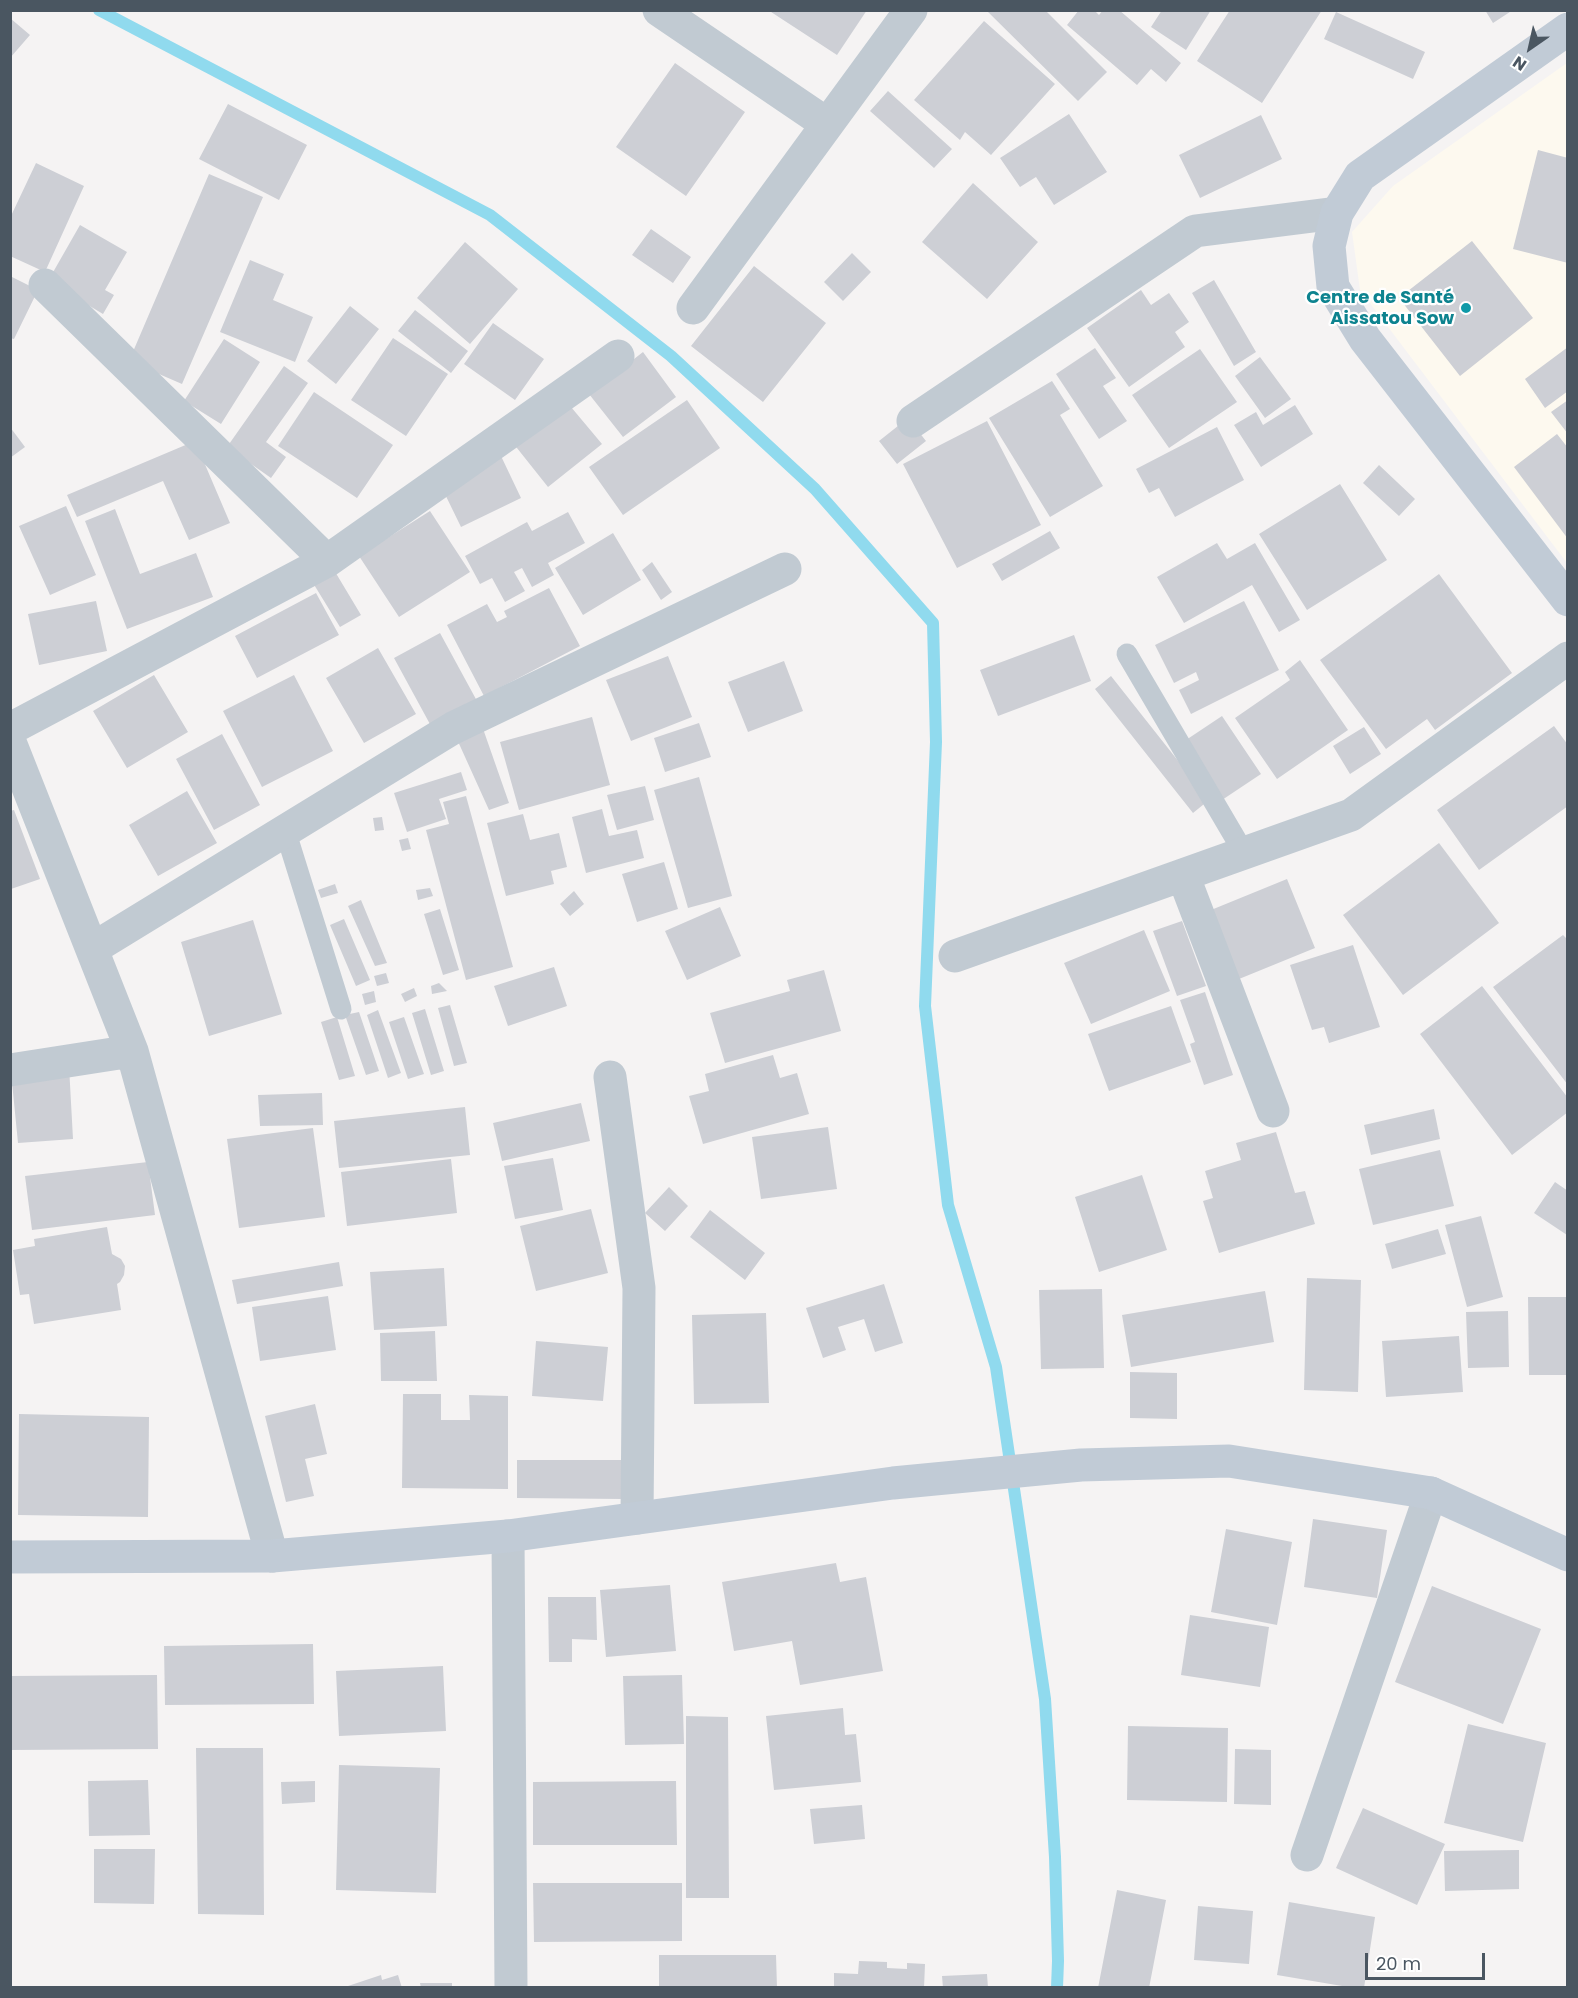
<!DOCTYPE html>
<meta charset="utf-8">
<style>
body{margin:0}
#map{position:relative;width:1578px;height:1998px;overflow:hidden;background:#f5f3f3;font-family:Poppins,sans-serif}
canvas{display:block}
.frame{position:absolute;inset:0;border:12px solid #4a5661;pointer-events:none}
.north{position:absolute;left:1500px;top:18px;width:60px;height:60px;-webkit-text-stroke:4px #fff;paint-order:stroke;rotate:214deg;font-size:16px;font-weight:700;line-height:24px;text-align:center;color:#4a5661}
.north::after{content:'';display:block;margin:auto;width:21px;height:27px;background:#4a5661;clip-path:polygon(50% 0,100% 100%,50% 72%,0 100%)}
.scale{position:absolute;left:1365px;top:1953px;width:120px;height:27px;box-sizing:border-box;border:3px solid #4a5661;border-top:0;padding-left:8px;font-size:18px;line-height:21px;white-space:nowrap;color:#4a5661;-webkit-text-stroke:4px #fff;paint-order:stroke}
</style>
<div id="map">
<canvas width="1578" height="1998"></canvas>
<div class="frame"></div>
<div class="north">N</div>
<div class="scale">20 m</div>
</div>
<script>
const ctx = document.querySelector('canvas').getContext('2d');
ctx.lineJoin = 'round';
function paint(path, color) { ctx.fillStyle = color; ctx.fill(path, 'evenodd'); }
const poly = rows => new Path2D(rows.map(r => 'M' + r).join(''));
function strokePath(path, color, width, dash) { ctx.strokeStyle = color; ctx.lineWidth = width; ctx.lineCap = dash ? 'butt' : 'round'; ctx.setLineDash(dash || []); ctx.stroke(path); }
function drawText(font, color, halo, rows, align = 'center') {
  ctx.font = font + ' Poppins,sans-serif'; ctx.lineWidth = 4.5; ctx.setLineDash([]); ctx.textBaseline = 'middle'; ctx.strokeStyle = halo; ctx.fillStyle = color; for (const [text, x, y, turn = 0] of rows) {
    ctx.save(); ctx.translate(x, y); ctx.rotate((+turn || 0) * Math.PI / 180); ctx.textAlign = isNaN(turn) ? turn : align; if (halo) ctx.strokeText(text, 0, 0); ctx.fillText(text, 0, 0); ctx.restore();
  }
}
const commercial = poly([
 [1567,63,1567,563,1360,290,1352,232,1393,186]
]);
const stream = poly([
 [99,10,490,215,671,356,815,489,933,623,936,742,925,1006,948,1205,996,1367,1045,1699,1055,1857,1058,1961,1057,1988]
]);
const building = poly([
 [768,10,867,10,837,55],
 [986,10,1045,10,1107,72,1078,101],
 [1079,10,1094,10,1099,15,1103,10,1119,10,1181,63,1166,82,1151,69,1137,85,1067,25],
 [1162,10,1211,10,1186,50,1151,27],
 [1230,10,1322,10,1262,103,1197,61],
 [1485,10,1513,10,1493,23],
 [1336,12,1425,52,1413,79,1324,39],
 [10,18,30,35,10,58],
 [984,21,1055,84,991,155,965,132,960,140,914,100],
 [675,63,745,112,686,196,616,147],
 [888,91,952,149,934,168,870,111],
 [228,104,307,145,279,200,199,159],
 [1069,114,1107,172,1054,205,1036,177,1020,187,1000,158],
 [1261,115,1282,159,1200,198,1179,155],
 [1538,150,1568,158,1568,263,1513,249],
 [36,163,84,186,45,272,10,256,10,218],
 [209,174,263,197,182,384,129,361],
 [973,183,1038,242,987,299,922,242],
 [80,225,127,252,105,290,114,295,103,314,48,281],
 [651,229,691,257,673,283,632,255],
 [1472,241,1533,318,1460,376,1399,298],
 [465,242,518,289,470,344,417,298],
 [852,253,871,272,843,301,824,282],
 [250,260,284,274,273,300,313,317,295,362,220,332],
 [754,266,826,323,763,402,691,346],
 [10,276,38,290,14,339,10,338],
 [1214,280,1256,352,1234,366,1192,293],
 [1141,290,1151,305,1169,293,1189,322,1175,332,1185,347,1129,387,1087,328],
 [350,306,379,329,336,384,307,361],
 [415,310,468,351,451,373,398,331],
 [493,323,544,359,515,400,464,364],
 [393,338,448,374,406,436,351,400],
 [224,339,260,362,221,424,184,401],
 [1568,347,1568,391,1545,408,1525,379],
 [1095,348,1116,378,1103,386,1127,421,1099,439,1056,374],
 [1200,349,1237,402,1169,448,1132,395],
 [643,352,676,397,623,437,589,394],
 [1260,357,1291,399,1265,418,1235,376],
 [284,366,308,383,266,442,286,457,271,478,227,447],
 [1052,381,1070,409,1060,415,1103,486,1050,517,989,418],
 [314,392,393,445,357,498,278,446],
 [687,400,720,448,623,515,589,467],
 [1568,400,1568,434,1551,412],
 [566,401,602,444,548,487,513,443],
 [1295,405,1313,434,1261,467,1234,425,1256,412,1263,425],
 [908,418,926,441,897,464,879,441],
 [987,421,1041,525,957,568,903,464],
 [10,427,25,447,10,458],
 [1217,427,1244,480,1175,517,1159,488,1149,493,1136,469],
 [1557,434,1568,448,1568,539,1514,467],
 [195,441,230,523,189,540,163,481,77,517,67,495],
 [501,456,521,498,461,527,441,486],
 [1379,465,1415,499,1399,516,1363,483],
 [1340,484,1387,560,1307,610,1259,534],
 [66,506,96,575,50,595,19,526],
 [115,509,140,574,196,553,213,597,127,629,85,521],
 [430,511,470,572,399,617,359,556],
 [568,512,585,543,548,563,554,575,532,587,522,568,514,572,525,591,505,602,492,578,480,584,465,556,527,522,532,531],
 [1050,531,1060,548,1002,581,992,564],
 [613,533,641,580,583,615,555,568],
 [1217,543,1227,559,1255,543,1300,620,1279,632,1252,585,1184,623,1157,577],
 [652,562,672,592,661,600,642,570],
 [334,570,361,615,340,627,313,583],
 [1439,574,1512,673,1435,730,1427,719,1386,749,1320,660],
 [549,588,580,646,484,696,447,625,487,604,497,622,507,617,504,611],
 [316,593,339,635,257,678,235,636],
 [96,601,107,651,39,665,28,614],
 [1244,601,1279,670,1191,714,1179,690,1199,680,1196,672,1174,683,1155,645],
 [440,633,477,701,431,726,394,658],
 [1074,635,1091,681,998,716,980,670],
 [378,648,416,714,364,743,326,678],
 [668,656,692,717,631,741,606,680],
 [1300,660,1348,730,1277,779,1235,718,1290,680,1285,672],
 [784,661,803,711,748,732,728,682],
 [154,675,188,732,127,768,93,711],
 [294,675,333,751,262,787,223,711],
 [1111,676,1209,800,1193,813,1095,689],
 [1222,716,1261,774,1222,800,1183,742],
 [592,717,610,785,519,810,500,742],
 [481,723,509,803,489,810,456,737],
 [699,723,711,757,665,772,654,738],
 [1554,726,1568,745,1568,806,1479,870,1437,810],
 [1364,727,1381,754,1350,774,1333,746],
 [222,734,260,805,214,830,176,759],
 [461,772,467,790,439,799,446,819,407,832,394,793],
 [699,777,732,896,688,908,654,790],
 [645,786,654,820,617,830,607,795],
 [187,791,217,843,158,876,129,825],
 [466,796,513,967,466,980,426,830,449,824,443,802],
 [602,809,609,836,637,830,644,858,586,873,572,817],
 [14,810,40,879,11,889,10,811],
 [523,814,530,840,559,833,567,867,551,871,554,884,506,896,487,823],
 [382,817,384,830,375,831,373,818],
 [408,838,411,849,402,851,399,840],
 [1439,843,1499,923,1403,995,1343,915],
 [664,862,678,909,637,922,622,874],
 [1287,879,1315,948,1239,979,1211,910],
 [335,884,338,893,321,898,318,890],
 [430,888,433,896,418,900,416,890],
 [574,891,584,904,570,916,560,904],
 [361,900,387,963,375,966,348,906],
 [720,907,741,956,687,980,665,931],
 [440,909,459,970,443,975,424,914],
 [344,919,370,980,356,986,330,925],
 [253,920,282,1014,209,1036,181,942],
 [1182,921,1206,986,1177,996,1153,931],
 [1144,930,1170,991,1091,1024,1064,963],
 [1563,935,1568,940,1568,1085,1493,987],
 [1353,945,1380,1027,1329,1043,1324,1027,1312,1030,1290,965],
 [554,967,567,1006,508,1026,494,986],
 [824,970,841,1031,725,1063,710,1013,790,991,787,980],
 [386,973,389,983,377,986,374,976],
 [439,983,447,991,432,994,431,986],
 [1482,986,1568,1098,1568,1112,1512,1155,1420,1034],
 [414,988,417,996,405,1002,401,994],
 [374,991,376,1002,365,1005,362,994],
 [1205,992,1233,1075,1204,1085,1190,1044,1195,1042,1180,1000],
 [450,1005,467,1063,454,1066,438,1008],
 [1171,1006,1191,1062,1109,1091,1088,1034],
 [425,1009,444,1071,431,1075,412,1013],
 [378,1010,401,1073,388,1078,367,1015],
 [359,1012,379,1071,366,1075,345,1015],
 [337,1017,355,1076,339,1080,321,1022],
 [404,1017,424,1074,408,1079,389,1022],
 [773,1055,780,1078,797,1073,809,1114,703,1144,689,1096,709,1091,705,1074],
 [69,1066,73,1139,18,1143,11,1072],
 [322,1093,323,1125,260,1126,258,1095],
 [581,1103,590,1141,502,1161,493,1123],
 [465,1107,470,1155,339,1168,334,1121],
 [1434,1109,1440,1139,1371,1155,1364,1125],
 [828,1127,837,1189,761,1199,752,1137],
 [313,1128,325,1217,239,1228,227,1139],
 [1276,1132,1295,1193,1305,1191,1315,1224,1219,1253,1203,1201,1213,1198,1205,1171,1241,1160,1236,1143],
 [1440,1150,1454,1206,1373,1225,1359,1169],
 [553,1158,563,1210,515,1219,504,1166],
 [451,1159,457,1213,347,1226,341,1172],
 [148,1162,155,1215,32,1230,25,1176],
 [1142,1175,1167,1250,1099,1272,1075,1197],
 [1555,1182,1568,1191,1567,1235,1534,1213],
 [669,1187,688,1206,665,1231,645,1213],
 [591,1209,608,1273,536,1291,520,1226],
 [710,1210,765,1253,745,1280,690,1237],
 [1481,1216,1503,1297,1467,1307,1445,1225],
 [107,1227,112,1254,121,1259,125,1266,124,1275,120,1282,117,1284,121,1310,34,1324,29,1294,20,1295,13,1250,35,1246,34,1239],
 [1438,1229,1446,1254,1392,1269,1385,1244],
 [339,1262,343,1286,237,1304,232,1280],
 [444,1268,447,1326,374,1330,370,1272],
 [1307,1278,1361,1280,1358,1392,1304,1390],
 [884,1284,903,1343,875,1352,864,1319,838,1327,846,1350,823,1358,806,1308],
 [1102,1289,1104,1368,1041,1369,1039,1290],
 [1265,1291,1274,1342,1131,1367,1122,1315],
 [328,1296,336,1350,260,1361,252,1307],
 [1528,1297,1568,1297,1568,1375,1529,1375],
 [1508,1311,1509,1367,1468,1368,1466,1312],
 [766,1313,769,1403,694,1404,692,1315],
 [435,1331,437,1381,381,1381,380,1333],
 [1459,1336,1463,1392,1386,1397,1382,1341],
 [536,1341,608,1347,603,1401,532,1396],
 [1130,1372,1177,1373,1177,1419,1130,1418],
 [403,1394,441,1394,441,1420,470,1420,469,1395,508,1396,508,1489,402,1488],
 [315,1404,327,1454,305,1459,314,1496,286,1502,265,1416],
 [19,1414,149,1417,148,1517,18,1515],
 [517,1460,623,1460,623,1499,517,1498],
 [1313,1519,1387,1530,1377,1598,1304,1587],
 [1226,1529,1292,1542,1277,1625,1211,1612],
 [836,1563,840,1582,866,1577,883,1671,800,1685,792,1641,734,1651,722,1582],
 [670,1585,676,1651,606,1657,600,1590],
 [1432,1586,1541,1629,1503,1724,1395,1682],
 [548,1597,596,1597,597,1640,572,1639,572,1662,549,1662],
 [1190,1615,1269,1627,1260,1687,1181,1675],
 [313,1644,314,1704,165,1705,164,1646],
 [443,1666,446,1731,339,1736,336,1671],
 [157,1675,158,1749,10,1750,10,1676],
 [682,1675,684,1744,625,1745,623,1676],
 [843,1708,845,1735,856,1734,861,1782,774,1790,766,1716],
 [686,1716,728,1717,729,1898,686,1898],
 [1468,1724,1546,1743,1523,1842,1444,1823],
 [1128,1726,1228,1728,1227,1802,1127,1800],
 [196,1748,263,1748,264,1915,198,1914],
 [1235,1749,1271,1750,1271,1805,1234,1804],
 [339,1765,440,1768,436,1893,336,1890],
 [148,1780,150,1835,89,1836,88,1781],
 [315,1781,315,1802,282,1804,281,1782],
 [676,1781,677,1845,533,1845,533,1782],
 [862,1805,865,1839,814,1844,810,1809],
 [1363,1808,1445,1844,1417,1905,1336,1868],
 [94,1849,155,1849,154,1904,94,1903],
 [1519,1850,1519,1889,1445,1891,1444,1851],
 [533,1883,682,1883,682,1941,534,1942],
 [1117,1890,1166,1900,1149,1988,1098,1988],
 [1289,1902,1375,1917,1364,1988,1354,1988,1277,1975],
 [1198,1906,1253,1911,1249,1964,1194,1960],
 [659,1955,776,1955,777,1988,659,1988],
 [859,1961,887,1962,887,1968,907,1969,907,1963,925,1964,924,1988,834,1988,834,1973,858,1974],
 [987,1974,988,1988,943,1988,942,1976],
 [381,1975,382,1980,398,1975,402,1988,342,1988],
 [420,1983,452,1983,452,1988,421,1988]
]);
const lane = poly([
 [1127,654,1244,853],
 [285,830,341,1009]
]);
const street = poly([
 [659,10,827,124],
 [45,285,327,561],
 [693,308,911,10],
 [913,421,1195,231,1337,213],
 [10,729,327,561,618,356],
 [10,742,132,1051,272,1556],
 [1183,875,1273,1111],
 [92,949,453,728,785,569],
 [955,956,1351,815,1568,658],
 [10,1070,132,1051],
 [610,1077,639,1288,637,1518],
 [508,1536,511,1988],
 [1307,1855,1431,1493]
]);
const secondary = poly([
 [1568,29,1360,176,1337,213,1329,246,1333,287,1365,339,1568,600],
 [10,1557,272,1556,508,1536,893,1483,1081,1465,1229,1461,1431,1493,1568,1555]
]);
const markers = [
 [1466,308,6,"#0f9aa8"]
];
const cultureNames = [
 ["Centre de Santé",1454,298],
 ["Aissatou Sow",1454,319]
];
paint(commercial, '#fdf9ef');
strokePath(stream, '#90daee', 12);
paint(building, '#cdcfd5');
strokePath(lane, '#c1cad2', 21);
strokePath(street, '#c1cad2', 33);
strokePath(secondary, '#c1cbd6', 33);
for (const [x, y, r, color] of markers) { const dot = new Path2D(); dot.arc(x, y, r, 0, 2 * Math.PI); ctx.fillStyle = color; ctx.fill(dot); strokePath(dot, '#fff', 2); }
drawText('bold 18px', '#0d838f', '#fff', cultureNames, 'right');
</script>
